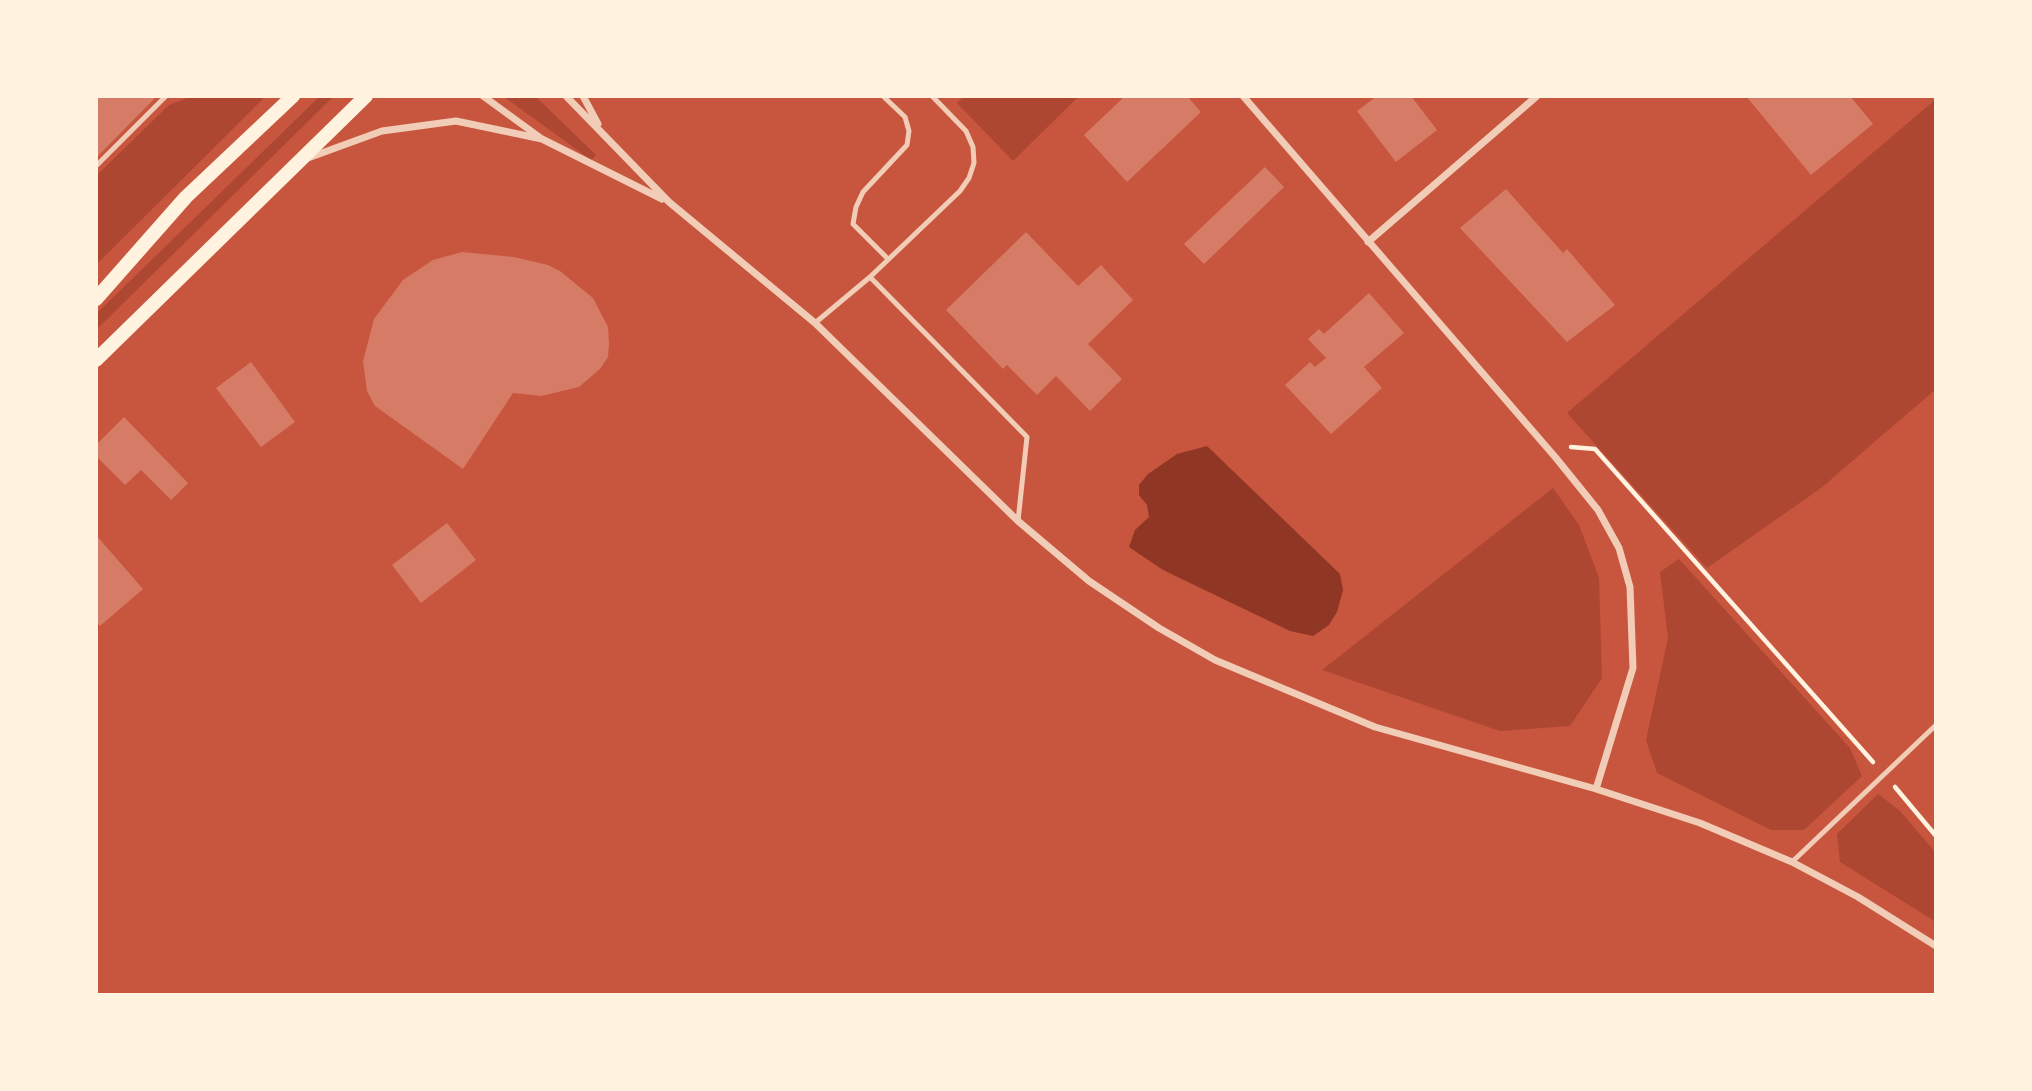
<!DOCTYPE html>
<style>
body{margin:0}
#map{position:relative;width:2032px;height:1091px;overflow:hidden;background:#c8553d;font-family:"Golos Text",sans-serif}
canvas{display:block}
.frame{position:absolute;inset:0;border:98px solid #fff3e0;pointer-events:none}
</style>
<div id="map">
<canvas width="2032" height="1091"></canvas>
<div class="frame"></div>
</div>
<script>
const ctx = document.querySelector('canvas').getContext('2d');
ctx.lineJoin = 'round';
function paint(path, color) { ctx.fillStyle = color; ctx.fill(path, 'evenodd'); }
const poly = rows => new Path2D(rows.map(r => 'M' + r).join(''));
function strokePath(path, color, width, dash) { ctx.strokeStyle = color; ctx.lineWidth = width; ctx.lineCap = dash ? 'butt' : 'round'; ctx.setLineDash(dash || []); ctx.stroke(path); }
const green = poly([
 [192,96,266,96,96,265,96,176,169,105],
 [320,96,334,96,96,330,96,314],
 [503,96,535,96,596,155,591,160],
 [964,96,1079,96,1013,161,957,103],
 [1936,99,1936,389,1821,488,1707,568,1567,413],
 [1553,488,1579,525,1599,578,1602,678,1570,726,1500,731,1322,670],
 [1679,559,1850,748,1862,776,1804,830,1771,830,1657,773,1646,740,1668,638,1660,572],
 [1878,794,1900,811,1936,853,1936,922,1840,862,1837,834]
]);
const water = poly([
 [1207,446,1340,574,1343,590,1337,612,1329,625,1313,636,1290,631,1163,570,1129,547,1135,530,1149,517,1147,505,1139,495,1139,485,1148,474,1177,454]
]);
const building = poly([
 [96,96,157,96,96,158],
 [1125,96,1187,96,1201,112,1127,182,1084,135],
 [1377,96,1411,96,1437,130,1396,162,1357,111],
 [1746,96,1850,96,1873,124,1811,175],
 [1265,167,1284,187,1204,264,1184,244],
 [1506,189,1563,253,1567,249,1615,305,1567,342,1460,228],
 [1026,232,1078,286,1101,265,1133,300,1088,344,1122,379,1090,411,1056,376,1037,395,1007,365,1003,369,946,310],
 [462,252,514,257,548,265,560,271,593,298,608,327,609,344,608,357,600,369,579,387,541,396,513,393,463,469,375,406,367,391,363,361,374,319,403,280,433,260],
 [1369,293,1404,333,1364,367,1382,388,1331,434,1285,385,1310,362,1315,367,1326,358,1308,339,1319,329,1324,334],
 [251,362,295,422,261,447,216,388],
 [124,417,188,483,171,500,141,470,125,485,96,456,96,445],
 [447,523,476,560,421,603,392,565],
 [96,535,143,589,100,626,96,621]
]);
const path = poly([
 [1571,447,1595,449,1873,762],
 [1895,787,1936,836]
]);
const service = poly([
 [883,96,905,117,909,131,907,145,863,192,856,207,853,224,888,259],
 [96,166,166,96],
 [870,277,1027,437,1018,521],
 [815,323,870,277,960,191,969,178,974,163,973,147,966,131,932,96],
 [1792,862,1936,725]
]);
const minor = poly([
 [483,96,542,139,662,199],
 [566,96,669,202,815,323,1018,521,1089,581,1159,628,1215,660,1375,727,1596,789,1700,823,1792,862,1858,897,1936,946],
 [583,96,598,124],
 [1243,96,1556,458,1598,510,1619,548,1630,587,1633,668,1596,789],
 [308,158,382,131,456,121,542,139],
 [1368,242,1537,96]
]);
const secondary = poly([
 [96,299,186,197,293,96],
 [96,360,366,96]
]);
paint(green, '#ae4732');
paint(water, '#8f3625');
paint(building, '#d67c66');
strokePath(path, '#fff3e0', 4.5);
strokePath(service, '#f1ccb7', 5);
strokePath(minor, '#f1ccb7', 7);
strokePath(secondary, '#fff3e0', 14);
</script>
